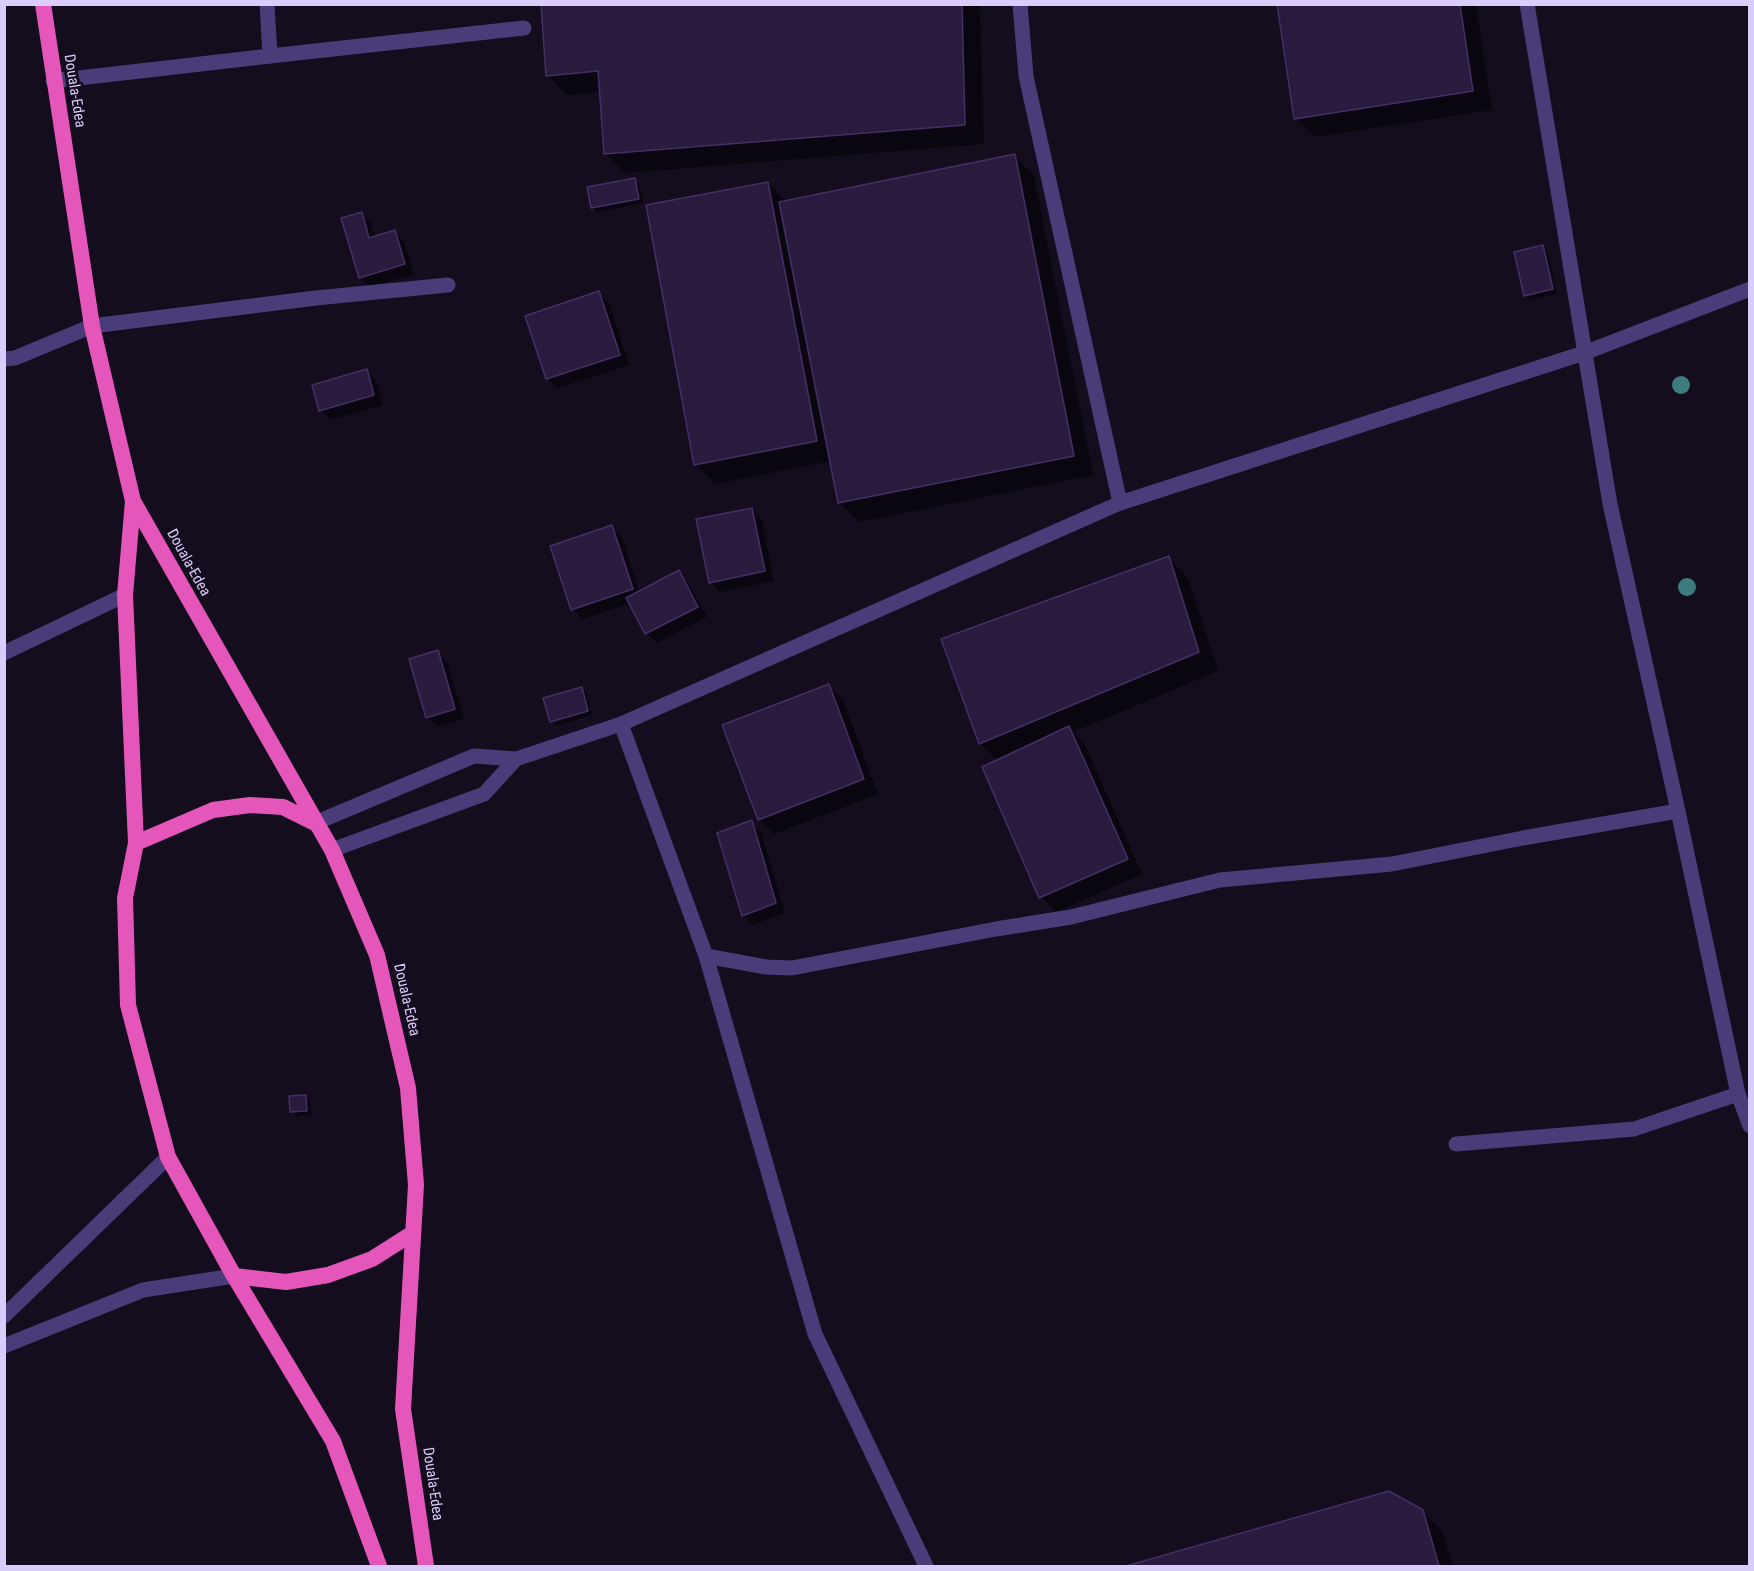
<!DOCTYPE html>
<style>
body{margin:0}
#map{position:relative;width:1754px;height:1571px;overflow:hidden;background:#130d1d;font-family:"Roboto Condensed",sans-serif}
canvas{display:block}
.frame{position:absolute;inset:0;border:6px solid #dbcdfb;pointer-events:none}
</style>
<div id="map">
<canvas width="1754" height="1571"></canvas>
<div class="frame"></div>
</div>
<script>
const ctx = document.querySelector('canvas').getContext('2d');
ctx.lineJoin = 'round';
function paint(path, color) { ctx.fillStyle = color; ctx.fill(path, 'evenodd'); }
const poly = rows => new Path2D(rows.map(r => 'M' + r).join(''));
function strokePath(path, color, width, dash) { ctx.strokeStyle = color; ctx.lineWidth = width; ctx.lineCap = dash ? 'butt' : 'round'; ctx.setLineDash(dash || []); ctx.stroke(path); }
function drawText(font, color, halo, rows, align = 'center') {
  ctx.font = font + ' "Roboto Condensed",sans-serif'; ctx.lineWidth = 6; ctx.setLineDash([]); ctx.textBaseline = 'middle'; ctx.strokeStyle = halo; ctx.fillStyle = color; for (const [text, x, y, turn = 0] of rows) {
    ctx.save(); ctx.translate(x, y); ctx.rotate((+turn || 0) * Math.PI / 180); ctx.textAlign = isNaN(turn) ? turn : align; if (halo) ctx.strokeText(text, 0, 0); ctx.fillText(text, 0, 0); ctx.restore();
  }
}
const shadow = poly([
 [542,4,980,4,984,144,625,173,606,154,601,92,567,95,547,75],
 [1278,4,1476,4,1492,110,1315,137,1296,118],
 [1015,156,1034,176,1093,475,859,522,840,503,831,461,715,484,695,464,768,183,787,202],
 [634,180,639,184,643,203,597,212,592,207],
 [361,213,371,223,375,238,394,232,404,241,414,274,370,287,360,277],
 [1542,246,1547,251,1557,294,1530,300,1525,295],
 [599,293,609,303,629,365,557,388,547,378],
 [366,371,376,380,383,405,330,420,321,410],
 [752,509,762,519,774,581,720,592,710,582],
 [612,527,622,537,640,593,679,572,688,582,707,617,657,643,647,633,631,603,583,619,573,609],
 [1169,558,1188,578,1218,671,1073,732,1084,743,1142,874,1056,912,1041,897,998,761,980,743],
 [437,652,447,662,464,719,437,727,427,717],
 [829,686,843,700,878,794,774,834,759,819],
 [581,688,586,693,592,715,556,726,551,721],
 [751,822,761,832,785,913,753,925,743,915],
 [306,1096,310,1101,311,1115,296,1116,292,1111],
 [1389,1493,1422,1511,1442,1531,1453,1566,1132,1566]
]);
const building = poly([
 [541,4,962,4,965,125,604,154,598,71,546,76,541,4],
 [1277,4,1460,4,1473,91,1294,119,1277,4],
 [1015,154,1074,456,838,503,779,202,1015,154],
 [635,178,639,199,591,208,587,187,635,178],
 [768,182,817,441,694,465,646,205,768,182],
 [362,212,369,238,395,230,405,264,359,278,341,218,362,212],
 [1543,245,1553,289,1524,296,1514,252,1543,245],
 [599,291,620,355,546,379,525,316,599,291],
 [367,369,374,395,319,411,312,385,367,369],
 [752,508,765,571,709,583,696,519,752,508],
 [612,525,633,589,571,610,550,546,612,525],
 [1169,556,1199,652,979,744,941,639,1169,556],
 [679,570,698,607,645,634,626,598,679,570],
 [438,650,455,709,426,718,409,659,438,650],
 [829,684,864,779,758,820,722,725,829,684],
 [582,687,588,711,550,722,543,698,582,687],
 [1069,726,1128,859,1039,898,982,767,1069,726],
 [752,820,776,903,742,916,717,833,752,820],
 [306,1095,307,1111,290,1112,289,1096,306,1095],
 [1389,1491,1423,1510,1439,1566,1126,1566,1389,1491]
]);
const service = poly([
 [270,56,524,28],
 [92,326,316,298,448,285],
 [1456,1144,1634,1129,1738,1094]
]);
const minor = poly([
 [1020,4,1026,76,1120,503],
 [1527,4,1610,504,1678,811,1738,1094,1750,1126],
 [53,81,270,56,267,4],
 [4,359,15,358,92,326],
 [4,653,125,595],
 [621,724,706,956,815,1334,926,1566],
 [315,823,474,756,516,759,621,724,1120,503,1584,353,1750,289],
 [332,850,484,794,516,759],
 [706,956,766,967,792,968,996,929,1071,917,1220,880,1392,864,1523,838,1678,811],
 [4,1316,168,1157],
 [4,1346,143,1290,234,1276]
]);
const trunk = poly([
 [43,4,92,326,133,501,332,850,377,955,408,1088,416,1185,403,1409,426,1566],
 [133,501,125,595,136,843,125,898,128,1005,168,1157,234,1276,333,1441,379,1566],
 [136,843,213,810,250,805,283,807,315,823],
 [234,1276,286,1282,328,1275,372,1259,413,1233]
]);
const trees = [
 [1681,385],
 [1687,587]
];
const streetNames = [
 ["Douala-Edea",74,91,81],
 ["Douala-Edea",188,563,61],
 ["Douala-Edea",406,1000,77],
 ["Douala-Edea",432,1484,82]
];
paint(shadow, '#0007');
paint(building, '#281b3d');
strokePath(building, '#442f67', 1.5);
strokePath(service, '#493c79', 15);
strokePath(minor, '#493c79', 15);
strokePath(trunk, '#e456ba', 16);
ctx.fillStyle = '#3d7b7e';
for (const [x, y] of trees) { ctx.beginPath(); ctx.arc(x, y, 9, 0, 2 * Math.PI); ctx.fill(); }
drawText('15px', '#dbcdfb', '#130d1d', streetNames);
</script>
